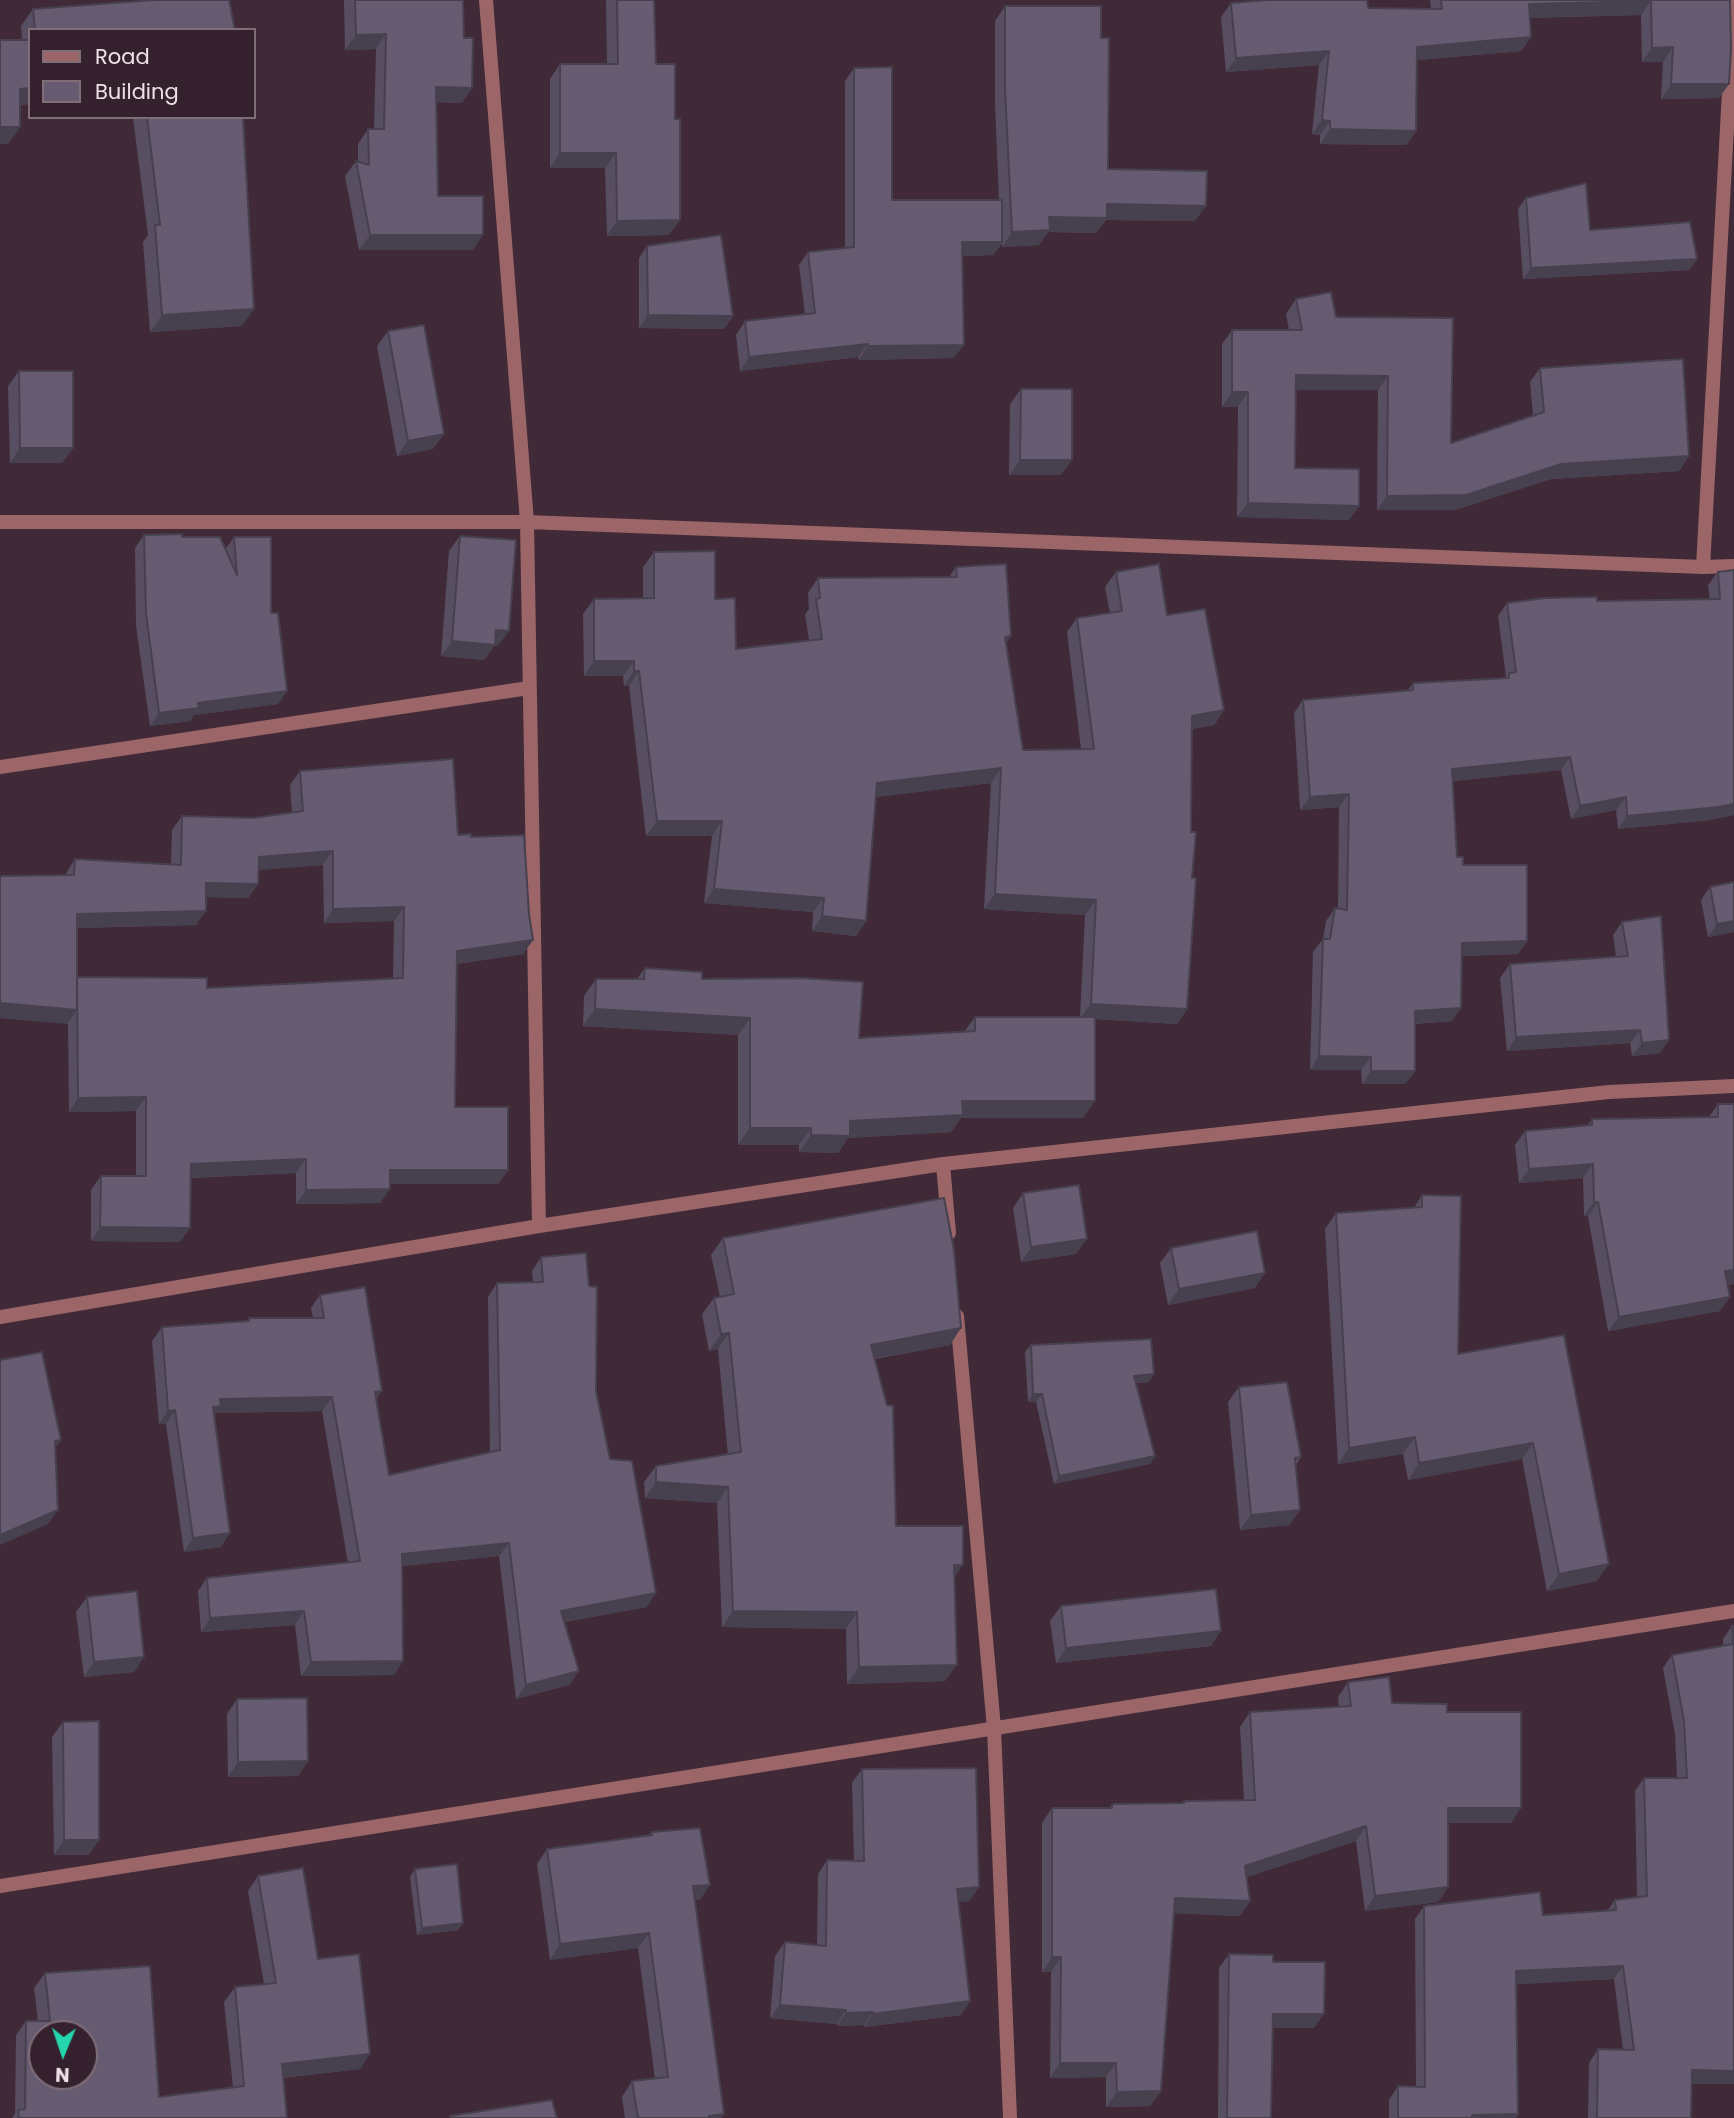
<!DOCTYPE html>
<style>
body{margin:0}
#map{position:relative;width:1734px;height:2118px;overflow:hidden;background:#402a37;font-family:Poppins,sans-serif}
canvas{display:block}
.legend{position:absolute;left:28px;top:28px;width:228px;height:91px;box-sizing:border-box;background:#35212d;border:2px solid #7f6d78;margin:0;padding:9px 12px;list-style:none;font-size:21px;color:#efe0e8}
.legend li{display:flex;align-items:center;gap:14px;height:35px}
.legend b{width:35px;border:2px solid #7f6d78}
.north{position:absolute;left:28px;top:2020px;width:70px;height:70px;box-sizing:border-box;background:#35212d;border:2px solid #7f6d78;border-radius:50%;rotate:182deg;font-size:19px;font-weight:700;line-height:28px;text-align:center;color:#efe0e8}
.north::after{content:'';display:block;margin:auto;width:24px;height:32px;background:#25d5ae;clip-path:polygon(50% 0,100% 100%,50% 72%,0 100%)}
</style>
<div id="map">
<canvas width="1734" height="2118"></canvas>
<ul class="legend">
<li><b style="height:9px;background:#9c6668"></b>Road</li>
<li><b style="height:19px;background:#665b71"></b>Building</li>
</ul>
<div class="north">N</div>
</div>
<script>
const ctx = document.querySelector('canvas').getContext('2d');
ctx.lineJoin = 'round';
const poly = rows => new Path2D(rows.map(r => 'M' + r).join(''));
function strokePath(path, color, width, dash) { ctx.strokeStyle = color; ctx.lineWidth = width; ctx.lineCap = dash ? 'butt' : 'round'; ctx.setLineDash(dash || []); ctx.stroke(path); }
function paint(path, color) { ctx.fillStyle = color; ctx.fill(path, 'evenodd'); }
const minor = poly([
 [486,0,527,522,539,1226],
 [0,522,527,522,1703,567,1734,566],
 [1703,567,1734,0],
 [0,767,529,688],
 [943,1164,949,1233],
 [957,1316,994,1728,1010,2118],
 [0,1317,539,1226,943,1164,1609,1092,1734,1086],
 [0,1886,1734,1611]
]);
const wall = poly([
 [344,0,463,0,464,38,472,88,462,103,436,102,438,196,473,250,359,250,345,176,356,161,358,162,358,144,368,129,374,129,376,49,345,50],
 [606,0,654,0,656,64,669,235,607,236,605,168,550,168,550,79,560,64,607,64],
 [1430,0,1730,0,1729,84,1719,98,1661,99,1663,62,1642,62,1641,15,1530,18,1531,37,1521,51,1417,60,1416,131,1406,145,1320,144,1320,135,1312,134,1319,65,1226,72,1221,17,1231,3,1368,8,1431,9],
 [1005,6,1101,38,1108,169,1195,221,1106,220,1096,233,1048,232,1039,245,1002,247,1002,243,993,255,962,256,954,358,859,360,858,357,740,371,736,335,745,321,805,314,799,265,808,252,845,248,845,81,854,68,892,200,999,200,995,104,995,21],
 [33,9,235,30,30,30,30,104,20,105,20,127,8,144,0,144,0,40,22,40,21,26],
 [126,117,243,117,242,326,150,332,143,242,148,235,133,118,127,119],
 [1526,198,1590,230,1697,259,1689,270,1523,279,1518,209],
 [647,246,733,316,724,329,639,328,639,258],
 [1296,299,1336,317,1451,443,1533,416,1530,382,1540,368,1689,456,1679,471,1551,479,1455,510,1377,510,1378,390,1296,390,1295,468,1359,506,1349,520,1237,517,1238,407,1222,407,1222,344,1232,330,1289,330,1286,314],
 [388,331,433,449,397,456,377,346],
 [19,371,73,448,62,463,10,463,8,386],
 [1021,389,1061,475,1009,475,1010,404],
 [144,535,182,537,225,550,234,537,271,613,287,691,278,704,194,715,190,721,150,726,136,626,135,548],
 [460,536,498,646,494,646,484,660,441,656,449,551],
 [654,552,715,599,736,649,809,640,805,614,809,609,808,593,818,578,949,577,956,567,1006,644,1023,750,1081,749,1067,632,1077,618,1110,613,1105,587,1116,572,1167,615,1224,710,1214,725,1192,729,1192,878,1187,1009,1177,1024,1095,1019,1083,1118,961,1118,951,1132,848,1138,838,1153,799,1152,799,1145,738,1145,738,1035,583,1026,584,996,596,979,637,979,645,968,702,979,859,1038,964,1032,975,1017,1080,1017,1085,915,984,909,991,783,876,797,866,921,856,936,812,931,813,912,704,903,712,836,646,836,629,686,624,686,623,676,584,676,583,614,594,599,643,599,643,567],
 [1734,570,1734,815,1710,820,1618,829,1616,810,1571,819,1561,770,1453,781,1457,857,1527,941,1518,954,1462,956,1452,1021,1415,1024,1415,1071,1405,1084,1362,1084,1361,1070,1310,1070,1313,952,1323,939,1326,921,1335,908,1338,908,1339,807,1300,810,1294,713,1303,700,1408,690,1413,683,1505,678,1506,677,1498,616,1507,603,1710,600,1708,585,1718,572],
 [300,771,458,835,471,837,529,914,533,940,523,954,457,964,455,1107,508,1170,498,1184,390,1184,380,1203,296,1204,296,1173,191,1178,180,1242,91,1241,91,1190,101,1176,136,1176,136,1111,69,1112,68,1023,0,1018,0,876,65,875,75,859,171,865,172,830,182,816,253,818,292,813,290,785],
 [323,865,324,923,394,921,393,979,207,988,77,977,77,928,196,925,206,897,248,898,258,884,258,870],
 [1734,882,1734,932,1708,937,1701,900,1710,887],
 [1622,922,1669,1040,1660,1053,1632,1056,1630,1043,1507,1051,1500,978,1510,964,1616,957,1613,935],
 [1718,1104,1734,1104,1734,1284,1728,1285,1720,1311,1608,1331,1588,1216,1584,1216,1583,1178,1519,1183,1515,1145,1525,1131,1587,1126,1592,1119,1709,1117],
 [1023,1193,1076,1254,1021,1262,1013,1208],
 [1422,1195,1458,1354,1564,1335,1597,1581,1547,1591,1522,1459,1408,1480,1403,1454,1338,1464,1325,1229,1336,1213,1414,1208],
 [723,1238,950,1345,875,1359,896,1526,954,1577,945,1681,847,1684,846,1629,722,1627,717,1503,645,1498,644,1482,656,1466,728,1455,718,1349,709,1351,702,1314,714,1298,720,1297,711,1255],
 [1171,1248,1255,1288,1168,1305,1160,1263],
 [541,1257,596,1391,610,1459,647,1607,565,1622,579,1671,569,1685,516,1699,499,1556,402,1566,403,1661,394,1675,301,1676,295,1625,201,1632,198,1591,207,1578,348,1563,322,1411,216,1413,214,1416,221,1547,184,1552,166,1424,159,1424,152,1341,162,1327,246,1322,249,1318,313,1318,311,1308,320,1295,377,1399,389,1475,490,1452,488,1297,497,1283,533,1283,532,1271],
 [1031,1345,1149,1382,1136,1383,1155,1456,1150,1464,1054,1484,1036,1402,1028,1402,1025,1352],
 [1239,1387,1301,1457,1296,1465,1300,1510,1289,1525,1240,1530,1228,1402],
 [87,1597,144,1657,134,1672,84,1677,76,1612],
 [1061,1606,1211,1646,1056,1663,1050,1621],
 [1732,1626,1734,1626,1734,2084,1692,2084,1691,2118,1588,2118,1589,2063,1598,2049,1623,2050,1614,1979,1516,1984,1518,2114,1516,2118,1389,2118,1389,2100,1398,2086,1416,2087,1415,1919,1424,1906,1543,1915,1608,1910,1615,1900,1637,1897,1635,1791,1644,1778,1677,1778,1675,1734,1663,1668,1672,1655,1723,1646,1723,1639],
 [1348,1682,1392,1703,1447,1712,1511,1823,1448,1823,1448,1887,1438,1902,1365,1911,1356,1841,1247,1877,1250,1901,1240,1916,1174,1913,1161,2091,1150,2106,1106,2107,1106,2077,1050,2078,1051,1972,1042,1972,1042,1823,1052,1808,1109,1808,1112,1804,1182,1803,1184,1801,1244,1800,1240,1727,1250,1712,1339,1707,1338,1697],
 [237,1699,308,1761,298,1776,228,1777,227,1714],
 [63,1722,89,1855,54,1855,52,1737],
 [862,1769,979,1887,969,1901,958,1902,970,2001,961,2015,864,2027,864,2025,837,2026,837,2024,770,2018,775,1956,785,1942,817,1945,818,1874,827,1860,854,1861,852,1783],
 [651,1832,700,1900,695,1900,721,2118,625,2118,622,2097,632,2081,655,2079,638,1948,550,1960,537,1864,547,1849,649,1835],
 [415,1869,463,1923,458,1930,417,1935,410,1877],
 [258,1876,318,1959,360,2069,283,2078,287,2118,12,2118,15,2114,16,2035,26,2021,38,2021,34,1988,45,1973,159,2097,233,2087,224,2002,235,1987,264,1984,248,1891],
 [1229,1954,1273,1962,1314,2028,1272,2028,1271,2118,1218,2118,1219,1968]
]);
const shadedWall = poly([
 [1651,1,1641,15,1519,18,1529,4],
 [386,34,376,49,345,50,356,35],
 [1531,37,1521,51,1407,61,1417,47],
 [1673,47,1663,62,1642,62,1652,48],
 [1329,51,1319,65,1226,72,1236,58],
 [1671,84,1729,84,1719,98,1661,99],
 [436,87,472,88,462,103,426,102],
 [30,88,30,104,8,106,20,89],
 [1322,120,1330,121,1320,135,1312,134],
 [0,127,20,127,8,144,0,144],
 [1330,129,1416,131,1406,145,1320,144],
 [560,153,616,153,605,168,550,168],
 [1107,204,1206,206,1195,221,1106,220,1096,233,1048,232,1039,245,1002,247,1012,232,1049,217],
 [680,220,669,235,607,236,617,221],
 [370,235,483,235,473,250,359,250],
 [962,242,1002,242,993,255,952,256],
 [1697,259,1689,270,1523,279,1531,268],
 [254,309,242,326,150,332,162,315],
 [648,315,733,316,724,329,639,328],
 [868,344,858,357,740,371,749,357],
 [964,345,954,358,859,360,868,346],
 [1296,375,1388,376,1378,390,1286,390],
 [1232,392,1248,392,1238,407,1222,407],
 [444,434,433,449,397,456,408,441],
 [20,448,73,448,62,463,10,463],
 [1689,456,1679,471,1551,479,1455,510,1377,510,1387,496,1561,464],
 [1020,460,1072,460,1061,475,1009,475],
 [1248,503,1359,506,1349,520,1237,517],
 [496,630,509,631,498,646,494,646,484,660,441,656,452,641],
 [1011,636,1001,651,1005,637],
 [594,661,634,661,623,676,584,676],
 [634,671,639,671,629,686,624,686],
 [287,691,278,704,194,715,190,721,150,726,159,713,198,703],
 [1224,710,1214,725,1181,731,1192,716],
 [1570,757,1561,770,1443,782,1452,769],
 [1001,768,991,783,867,798,877,783],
 [1349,794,1339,807,1300,810,1310,797],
 [1626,797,1616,810,1571,819,1580,806],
 [1734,804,1734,815,1710,820,1618,829,1627,816],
 [657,821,722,821,712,836,646,836],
 [333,851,323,865,249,871,259,857],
 [206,883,258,884,248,898,196,897],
 [714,889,824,898,813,912,704,903],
 [995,894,1096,900,1085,915,984,909],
 [404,907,394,921,324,923,333,909],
 [206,911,196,925,67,928,77,914],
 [822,916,866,921,856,936,812,931],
 [1734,921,1734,932,1708,937,1717,924],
 [533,940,523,954,448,965,457,951],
 [1527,941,1518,954,1453,956,1462,943],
 [0,1003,77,1010,67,1024,0,1018],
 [1091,1004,1187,1009,1177,1024,1080,1018],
 [1461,1008,1452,1021,1406,1024,1415,1011],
 [595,1009,750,1018,738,1035,583,1026],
 [1640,1030,1630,1043,1507,1051,1516,1037],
 [1669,1040,1660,1053,1632,1056,1642,1043],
 [1319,1056,1371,1057,1361,1070,1310,1070],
 [1371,1071,1415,1071,1405,1084,1362,1084],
 [146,1097,136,1111,69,1112,78,1098],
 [962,1101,1095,1101,1083,1118,961,1118,951,1132,848,1138,838,1153,799,1152,811,1135,850,1121],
 [750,1128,811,1128,799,1145,738,1145],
 [306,1159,296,1173,181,1178,191,1164],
 [1593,1164,1583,1178,1519,1183,1529,1169],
 [390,1170,508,1170,498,1184,380,1184],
 [390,1189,380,1203,296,1204,306,1190],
 [1594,1202,1598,1202,1588,1216,1584,1216],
 [100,1227,190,1228,180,1242,91,1241],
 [1087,1239,1076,1254,1021,1262,1031,1247],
 [1734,1270,1734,1284,1715,1286,1725,1271],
 [1265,1273,1255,1288,1168,1305,1179,1289],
 [1730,1297,1720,1311,1608,1331,1619,1317],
 [961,1328,950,1345,860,1361,871,1345],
 [729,1333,718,1349,709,1351,721,1334],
 [1154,1374,1149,1382,1128,1383,1134,1376],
 [382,1391,373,1404,375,1392],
 [1033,1394,1042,1394,1036,1402,1028,1402],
 [332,1397,322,1411,216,1413,211,1420,213,1407,220,1399],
 [175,1410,166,1424,159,1424,168,1411],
 [1415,1437,1403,1454,1338,1464,1349,1448],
 [61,1440,51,1454,55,1441],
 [1533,1443,1522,1459,1408,1480,1419,1463],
 [1155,1456,1150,1464,1054,1484,1059,1476],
 [656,1482,728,1487,717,1503,645,1498],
 [58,1510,48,1524,0,1545,0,1535],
 [1300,1510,1289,1525,1240,1530,1251,1515],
 [230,1533,221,1547,184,1552,193,1538],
 [509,1543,499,1556,393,1567,402,1554],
 [1609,1564,1597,1581,1547,1591,1559,1574],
 [954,1565,963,1565,951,1582],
 [656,1593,647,1607,552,1624,561,1611],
 [304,1611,295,1625,201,1632,210,1618],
 [733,1611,857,1612,846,1629,722,1627],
 [1221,1631,1211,1646,1056,1663,1066,1648],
 [144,1657,134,1672,84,1677,94,1662],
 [403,1661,394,1675,301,1676,311,1662],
 [957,1665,945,1681,847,1684,859,1667],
 [579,1671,569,1685,516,1699,526,1685],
 [308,1761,298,1776,228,1777,238,1762],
 [1448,1808,1521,1808,1511,1823,1437,1823],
 [1366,1826,1356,1841,1235,1881,1245,1866],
 [64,1840,99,1840,89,1855,54,1855],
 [710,1885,700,1900,683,1901,693,1886],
 [979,1887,969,1901,947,1903,957,1889],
 [1448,1887,1438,1902,1365,1911,1375,1896],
 [1175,1898,1250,1901,1240,1916,1165,1913],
 [463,1923,458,1930,417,1935,422,1928],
 [649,1933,638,1948,550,1960,560,1944],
 [1052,1957,1061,1957,1051,1972,1042,1972],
 [1623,1966,1614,1979,1507,1985,1516,1971],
 [970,2001,961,2015,864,2027,873,2014],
 [780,2005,846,2010,837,2024,770,2018],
 [873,2012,864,2025,837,2026,846,2013],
 [1273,2014,1324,2014,1314,2028,1263,2028],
 [370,2054,360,2069,272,2079,282,2064],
 [1060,2063,1116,2063,1106,2077,1050,2078],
 [1692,2070,1734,2071,1734,2084,1683,2084],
 [1161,2091,1150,2106,1106,2107,1117,2092],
 [724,2114,721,2118,708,2118,709,2116],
 [1518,2114,1516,2118,1470,2118,1472,2115]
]);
const building = poly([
 [154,0,229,0,235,30,35,30,33,9,154,0],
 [355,0,463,0,464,38,473,38,472,88,436,87,438,196,483,196,483,235,370,235,356,161,369,165,368,129,384,129,386,34,356,35,355,0],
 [617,0,654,0,656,64,675,64,675,119,680,119,680,220,617,221,616,153,560,153,560,64,618,64,617,0],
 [1268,0,1367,0,1368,8,1442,9,1441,0,1730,0,1731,48,1729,84,1671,84,1673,47,1652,48,1651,1,1529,4,1531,37,1417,47,1416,131,1330,129,1330,121,1322,120,1329,51,1236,58,1231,3,1268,0],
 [1005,6,1101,6,1101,38,1109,38,1108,169,1207,171,1206,206,1107,204,1107,218,1049,217,1050,230,1012,232,1005,89,1005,6],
 [0,40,30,40,30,88,20,89,20,127,0,127,0,40],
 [892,67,892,200,1002,200,1002,242,962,242,964,345,868,346,868,344,749,357,745,321,815,313,808,252,854,247,854,68,892,67],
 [147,117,243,117,254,309,162,315,155,225,160,225,147,117],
 [1586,183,1590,230,1690,222,1697,259,1531,268,1526,198,1586,183],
 [721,235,733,316,648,315,647,246,721,235],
 [1331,292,1336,317,1453,318,1451,443,1544,412,1540,368,1683,359,1689,456,1561,464,1466,495,1387,496,1388,376,1296,375,1295,468,1359,469,1359,506,1248,503,1248,392,1232,392,1232,330,1302,330,1296,299,1331,292],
 [424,325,444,434,408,441,388,331,424,325],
 [19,371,73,371,73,448,20,448,19,371],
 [1021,389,1072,389,1072,460,1020,460,1021,389],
 [182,534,182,537,220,537,237,575,234,537,271,537,271,613,278,613,287,691,198,703,199,708,159,713,146,613,144,535,182,534],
 [460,536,516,540,509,631,496,630,495,645,452,641,460,536],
 [715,551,715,599,735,598,736,649,822,639,816,599,820,598,818,578,957,577,956,567,1006,564,1011,636,1005,637,1023,750,1094,749,1077,618,1122,611,1116,572,1159,564,1167,615,1205,609,1224,710,1192,716,1191,832,1196,832,1192,878,1196,878,1187,1009,1091,1004,1096,900,995,894,1001,768,877,783,866,921,822,916,824,898,714,889,722,821,657,821,639,671,634,671,634,661,594,661,594,599,654,598,654,552,715,551],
 [1734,570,1734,804,1719,807,1627,816,1626,797,1580,806,1570,757,1452,769,1457,857,1463,857,1463,865,1527,865,1527,941,1462,943,1461,1008,1415,1011,1415,1071,1371,1071,1371,1057,1319,1056,1323,939,1330,939,1335,908,1347,910,1349,794,1310,797,1303,700,1413,690,1413,683,1509,678,1509,673,1516,672,1507,603,1545,598,1597,597,1597,601,1720,599,1718,572,1734,570],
 [453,759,458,835,471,834,471,837,524,835,529,914,533,940,457,951,455,1107,508,1107,508,1170,390,1170,390,1189,306,1190,306,1159,191,1164,190,1228,100,1227,101,1176,146,1176,146,1097,78,1098,77,977,207,978,207,988,403,978,404,907,333,909,333,851,259,857,258,884,206,883,206,911,77,914,77,1010,0,1003,0,876,74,875,75,859,181,865,182,816,253,818,303,811,300,771,453,759],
 [1734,882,1734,921,1717,924,1710,887,1734,882],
 [1661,916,1669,1040,1642,1043,1640,1030,1516,1037,1510,964,1628,956,1622,922,1661,916],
 [645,968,702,972,702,979,802,978,863,982,859,1038,975,1031,975,1017,1095,1017,1095,1101,962,1101,963,1115,850,1121,850,1136,811,1135,811,1128,750,1128,750,1018,595,1009,596,979,644,979,645,968],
 [1718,1104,1734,1104,1734,1270,1725,1271,1730,1297,1619,1317,1598,1202,1594,1202,1593,1164,1529,1169,1525,1131,1592,1125,1592,1119,1718,1117,1718,1104],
 [1079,1185,1087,1239,1031,1247,1023,1193,1079,1185],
 [1422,1195,1461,1196,1458,1354,1564,1335,1609,1564,1559,1574,1533,1443,1419,1463,1415,1437,1349,1448,1336,1213,1422,1207,1422,1195],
 [944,1198,954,1250,961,1328,871,1345,887,1405,893,1406,896,1526,963,1526,963,1565,954,1565,957,1665,859,1667,857,1612,733,1611,728,1487,656,1482,656,1466,741,1452,729,1333,721,1334,714,1298,734,1294,723,1238,944,1198],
 [1257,1231,1265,1273,1179,1289,1171,1248,1257,1231],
 [586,1253,589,1286,597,1287,596,1391,610,1459,632,1461,656,1593,561,1611,579,1671,526,1685,509,1543,402,1554,403,1661,311,1662,304,1611,210,1618,207,1578,360,1561,332,1397,220,1399,221,1406,213,1407,230,1533,193,1538,175,1410,168,1411,162,1327,249,1321,249,1318,324,1318,320,1295,365,1287,382,1391,375,1392,389,1475,500,1450,497,1283,543,1282,541,1257,586,1253],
 [1151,1339,1154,1374,1134,1376,1155,1456,1059,1476,1042,1394,1033,1394,1031,1345,1151,1339],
 [42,1352,61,1440,55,1441,58,1510,0,1535,0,1360,42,1352],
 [1287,1382,1301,1457,1295,1458,1300,1510,1251,1515,1239,1387,1287,1382],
 [1216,1589,1221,1631,1066,1648,1061,1606,1216,1589],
 [137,1591,144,1657,94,1662,87,1597,137,1591],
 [1732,1626,1734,1626,1734,2071,1692,2070,1691,2118,1597,2118,1598,2049,1634,2050,1623,1966,1516,1971,1518,2114,1472,2115,1472,2118,1398,2118,1398,2086,1425,2087,1424,1906,1540,1892,1543,1915,1616,1910,1615,1900,1647,1896,1644,1778,1687,1778,1684,1721,1672,1655,1733,1644,1732,1626],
 [1389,1677,1392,1703,1447,1704,1447,1712,1521,1712,1521,1808,1448,1808,1448,1887,1375,1896,1366,1826,1245,1866,1250,1901,1175,1898,1161,2091,1117,2092,1116,2063,1060,2063,1061,1957,1052,1957,1052,1808,1112,1808,1112,1804,1184,1803,1184,1801,1255,1800,1250,1712,1351,1706,1348,1682,1389,1677],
 [307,1698,308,1761,238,1762,237,1699,307,1698],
 [99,1721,99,1840,64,1840,63,1722,99,1721],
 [976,1768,979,1887,957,1889,970,2001,873,2014,873,2012,846,2013,846,2010,780,2005,785,1942,826,1946,827,1860,864,1861,862,1769,976,1768],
 [700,1828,710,1885,693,1886,724,2114,709,2116,709,2118,638,2118,632,2081,668,2077,649,1933,560,1944,547,1849,652,1835,651,1832,700,1828],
 [457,1864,463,1923,422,1928,415,1869,457,1864],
 [303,1868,318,1959,359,1954,370,2054,282,2064,287,2118,19,2118,18,2110,25,2109,26,2021,50,2021,45,1973,150,1966,159,2097,244,2086,235,1987,276,1983,258,1876,303,1868],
 [42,2034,84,2034,84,2076,42,2076,42,2034],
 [1229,1954,1273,1955,1273,1962,1325,1962,1324,2014,1273,2014,1271,2118,1227,2118,1229,1954],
 [552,2100,557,2118,451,2118,450,2116,552,2100]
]);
strokePath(minor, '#9c6668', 14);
paint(wall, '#584e61');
paint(shadedWall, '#47404f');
paint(building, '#665b71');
strokePath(building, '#47404f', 2);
</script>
